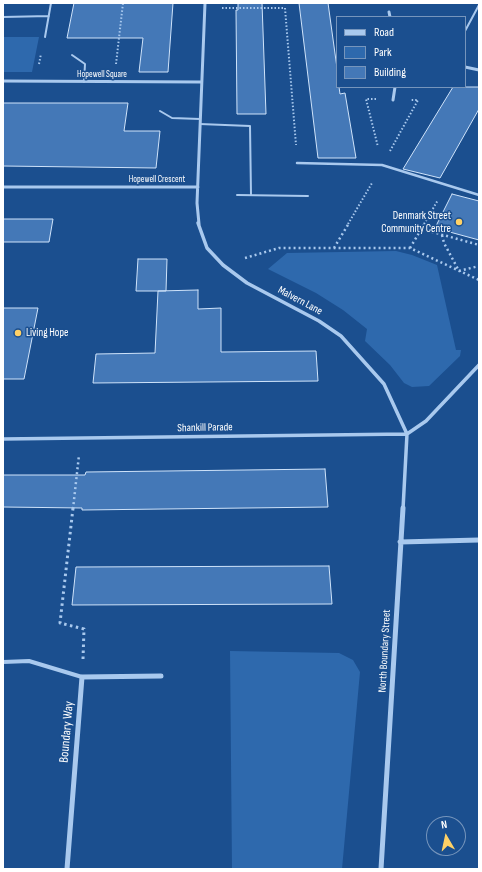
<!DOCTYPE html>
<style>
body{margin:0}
#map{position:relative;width:482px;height:872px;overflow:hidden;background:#1b4f8f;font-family:"Sofia Sans Condensed",sans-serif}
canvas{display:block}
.frame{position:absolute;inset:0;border:4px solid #fff;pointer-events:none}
.legend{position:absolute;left:336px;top:16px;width:130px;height:72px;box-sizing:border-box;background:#1b4f8f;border:1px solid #7695bc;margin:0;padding:5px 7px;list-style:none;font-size:12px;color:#fff}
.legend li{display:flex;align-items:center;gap:8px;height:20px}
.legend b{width:20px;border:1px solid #7695bc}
.north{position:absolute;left:426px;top:816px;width:40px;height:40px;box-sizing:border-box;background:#1b4f8f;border:1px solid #7695bc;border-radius:50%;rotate:351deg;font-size:11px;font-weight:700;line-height:16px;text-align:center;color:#fff}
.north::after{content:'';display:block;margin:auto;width:14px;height:18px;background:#ffd166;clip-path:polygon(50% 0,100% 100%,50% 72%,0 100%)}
</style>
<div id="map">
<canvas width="482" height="872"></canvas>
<div class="frame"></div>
<ul class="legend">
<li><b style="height:5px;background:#a9c9ee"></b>Road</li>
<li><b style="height:11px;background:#2e69ad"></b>Park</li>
<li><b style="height:11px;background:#4478b7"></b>Building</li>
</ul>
<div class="north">N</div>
</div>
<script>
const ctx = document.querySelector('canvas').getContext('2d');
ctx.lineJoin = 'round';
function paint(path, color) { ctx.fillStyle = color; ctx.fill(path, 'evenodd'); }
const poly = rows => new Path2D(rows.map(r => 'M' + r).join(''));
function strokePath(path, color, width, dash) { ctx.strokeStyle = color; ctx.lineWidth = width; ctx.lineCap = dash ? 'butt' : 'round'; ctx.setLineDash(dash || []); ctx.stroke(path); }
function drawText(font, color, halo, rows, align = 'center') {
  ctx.font = font + ' "Sofia Sans Condensed",sans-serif'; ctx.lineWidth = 3; ctx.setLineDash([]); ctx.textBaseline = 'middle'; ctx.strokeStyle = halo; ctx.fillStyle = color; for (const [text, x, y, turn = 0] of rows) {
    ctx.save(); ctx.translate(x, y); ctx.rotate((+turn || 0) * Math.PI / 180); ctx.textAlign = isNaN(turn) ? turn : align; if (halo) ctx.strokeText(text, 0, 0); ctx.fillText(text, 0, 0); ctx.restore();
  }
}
const green = poly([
 [3,37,39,37,32,72,3,72],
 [396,251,412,255,437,265,456,350,461,350,460,356,429,386,412,387,404,383,390,365,365,341,367,329,343,310,316,293,268,269,287,253],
 [230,651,339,653,353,660,360,672,342,869,232,869]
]);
const building = poly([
 [74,3,173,3,168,72,139,72,143,38,67,38,74,3],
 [238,3,262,3,266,114,237,114,236,10,238,10,238,3],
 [299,3,328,3,337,68,337,87,339,87,340,94,345,93,356,158,318,158,299,3],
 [453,87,479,87,479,109,440,178,403,169,453,87],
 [3,103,128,103,124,131,160,131,156,168,3,166,3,103],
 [452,194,479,201,479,240,435,228,452,194],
 [3,219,53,219,49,242,3,242,3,219],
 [138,259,167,259,166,291,136,291,138,259],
 [198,290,198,309,221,308,221,352,316,351,318,381,93,383,96,354,155,353,158,291,198,290],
 [3,308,38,308,24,379,3,379,3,308],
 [325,469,328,507,82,510,82,508,3,507,3,475,85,475,86,472,325,469],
 [329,566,332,604,72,605,76,567,329,566]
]);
const pathFar2 = poly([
 [222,8,285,8,296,145],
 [39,64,41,54],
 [116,64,123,3],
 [376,99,366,99,378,147],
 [390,151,418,100,411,100],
 [348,224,372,183],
 [424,224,438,200]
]);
const pathFar1 = poly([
 [422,229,479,245],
 [442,235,444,243,459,271,479,266],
 [334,248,349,223],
 [410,248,425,223],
 [245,258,279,248,410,248,479,280],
 [73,509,79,455]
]);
const path = poly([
 [73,508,60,623,84,629,83,659]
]);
const service = poly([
 [3,17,49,16],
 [465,31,479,5],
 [45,37,51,3],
 [72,55,85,64,84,82],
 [160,111,172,118,200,119],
 [200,124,250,126,251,195],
 [237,195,308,196]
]);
const pedestrianFar1 = poly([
 [297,163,382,165,479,195]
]);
const pedestrian = poly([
 [3,662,29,661,82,677]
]);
const minorFar2 = poly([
 [389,12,390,17],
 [465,67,479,70],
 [3,81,201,82],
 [393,100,395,87],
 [3,187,198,187],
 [199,224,197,203,205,3]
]);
const minorFar1 = poly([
 [198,223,207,248,223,265,247,283,319,321,341,336,384,384,407,434,403,509],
 [407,434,426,421,479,365],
 [3,439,407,434]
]);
const minor = poly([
 [400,542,479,540],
 [67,869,82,677,161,676],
 [381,869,403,508]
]);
const markers = [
 [459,222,4,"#ffd166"],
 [18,333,4,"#ffd166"]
];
const farStreetnames = [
 ["Hopewell Square",102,75],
 ["Hopewell Crescent",157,180]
];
const poiNames = [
 ["Denmark Street",451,216],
 ["Community Centre",451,229],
 ["Living Hope",26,333,"left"]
];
const streetNames = [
 ["Malvern Lane",300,301,28],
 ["Shankill Parade",205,428,-1],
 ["North Boundary Street",385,651,-87]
];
const nearStreetnames = [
 ["Boundary Way",67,732,-85]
];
paint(green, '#2e69ad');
paint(building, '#4478b7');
strokePath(building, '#cfe3fa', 1);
strokePath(pathFar2, '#a9c9ee', 2, [1.5, 2]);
strokePath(pathFar1, '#a9c9ee', 2.5, [2, 3]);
strokePath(path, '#a9c9ee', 3, [2.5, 3.5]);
strokePath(service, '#a9c9ee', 2);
strokePath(pedestrianFar1, '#a9c9ee', 2.5);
strokePath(pedestrian, '#a9c9ee', 4);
strokePath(minorFar2, '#a9c9ee', 3);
strokePath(minorFar1, '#a9c9ee', 3.5);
strokePath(minor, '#a9c9ee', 5);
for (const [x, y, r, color] of markers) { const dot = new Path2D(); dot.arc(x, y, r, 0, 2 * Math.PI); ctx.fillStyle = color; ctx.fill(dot); strokePath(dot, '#1b4f8f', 1.5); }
drawText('9px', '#fff', '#1b4f8f', farStreetnames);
drawText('11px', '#fff', '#1b4f8f', poiNames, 'right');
drawText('11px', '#fff', '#1b4f8f', streetNames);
drawText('13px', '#fff', '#1b4f8f', nearStreetnames);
</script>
